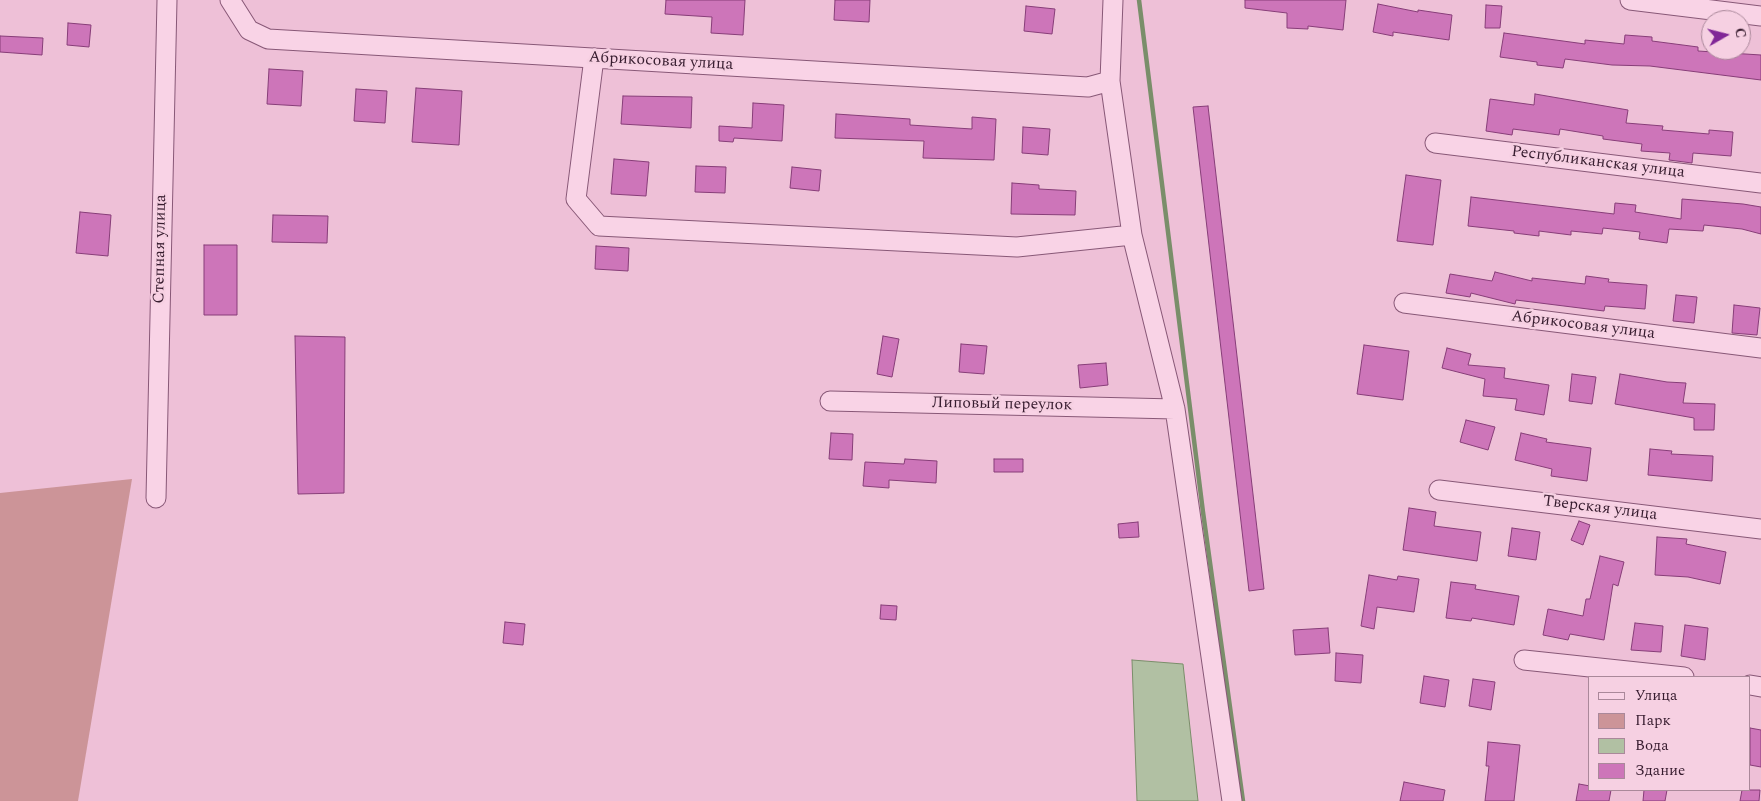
<!DOCTYPE html>
<meta charset="utf-8">
<style>
body{margin:0}
#map{position:relative;width:1761px;height:801px;overflow:hidden;background:#eec0d7;font-family:Spectral,serif}
canvas{display:block}
.legend{position:absolute;left:1588px;top:676px;width:162px;height:115px;box-sizing:border-box;background:#f6d0e2;border:1px solid #aa889a;margin:0;padding:6px 9px;list-style:none;font-size:15px;color:#371c2f}
.legend li{display:flex;align-items:center;gap:10px;height:25px}
.legend b{width:25px;border:1px solid #aa889a}
.north{position:absolute;left:1701px;top:10px;width:50px;height:50px;box-sizing:border-box;background:#f6d0e2;border:1px solid #aa889a;border-radius:50%;rotate:82deg;font-size:14px;font-weight:700;line-height:20px;text-align:center;color:#371c2f}
.north::after{content:'';display:block;margin:auto;width:18px;height:22px;background:#812797;clip-path:polygon(50% 0,100% 100%,50% 72%,0 100%)}
</style>
<div id="map">
<canvas width="1761" height="801"></canvas>
<ul class="legend">
<li><b style="height:6px;background:#f9d3e6"></b>Улица</li>
<li><b style="height:14px;background:#cc9498"></b>Парк</li>
<li><b style="height:14px;background:#b1c0a3"></b>Вода</li>
<li><b style="height:14px;background:#cd75b9"></b>Здание</li>
</ul>
<div class="north">С</div>
</div>
<script>
const ctx = document.querySelector('canvas').getContext('2d');
ctx.lineJoin = 'round';
function paint(path, color) { ctx.fillStyle = color; ctx.fill(path, 'evenodd'); }
const poly = rows => new Path2D(rows.map(r => 'M' + r).join(''));
function strokePath(path, color, width, dash) { ctx.strokeStyle = color; ctx.lineWidth = width; ctx.lineCap = dash ? 'butt' : 'round'; ctx.setLineDash(dash || []); ctx.stroke(path); }
function drawText(font, color, halo, rows, align = 'center') {
  ctx.font = font + ' Spectral,serif'; ctx.lineWidth = 5; ctx.setLineDash([]); ctx.textBaseline = 'middle'; ctx.strokeStyle = halo; ctx.fillStyle = color; for (const [text, x, y, turn = 0] of rows) {
    ctx.save(); ctx.translate(x, y); ctx.rotate((+turn || 0) * Math.PI / 180); ctx.textAlign = isNaN(turn) ? turn : align; if (halo) ctx.strokeText(text, 0, 0); ctx.fillText(text, 0, 0); ctx.restore();
  }
}
const green = poly([
 [132,479,78,801,0,801,0,493]
]);
const water = poly([
 [1132,660,1183,664,1198,801,1137,801,1132,660]
]);
const stream = poly([
 [1139,0,1203,512,1243,801]
]);
const building = poly([
 [666,0,745,0,743,35,711,33,712,17,665,14,666,0],
 [835,0,870,0,869,22,834,20,835,0],
 [1245,0,1346,0,1343,30,1308,26,1308,29,1287,28,1287,13,1245,8,1245,0],
 [1378,4,1418,12,1418,10,1452,15,1449,40,1393,32,1393,36,1373,32,1378,4],
 [1486,5,1502,6,1500,28,1485,28,1486,5],
 [1026,6,1055,9,1052,34,1024,31,1026,6],
 [68,23,91,25,89,47,67,45,68,23],
 [1504,33,1585,44,1585,40,1624,44,1625,35,1652,37,1652,41,1698,47,1698,51,1761,55,1761,80,1650,66,1612,65,1565,59,1563,68,1537,65,1537,62,1500,57,1504,33],
 [0,36,43,38,42,55,0,52,0,36],
 [269,69,303,71,301,106,267,104,269,69],
 [416,88,462,91,459,145,412,142,416,88],
 [356,89,387,91,385,123,354,121,356,89],
 [1535,94,1628,110,1626,123,1663,126,1662,130,1709,134,1709,130,1733,132,1731,156,1693,153,1692,163,1669,160,1670,153,1641,151,1642,144,1603,139,1603,136,1560,129,1559,135,1513,129,1512,135,1486,131,1490,99,1534,105,1535,94],
 [623,96,692,97,691,128,621,124,623,96],
 [753,103,784,105,782,141,734,138,733,142,719,141,719,126,752,128,753,103],
 [1208,106,1264,589,1249,591,1193,107,1208,106],
 [836,114,910,119,910,125,972,129,972,117,996,119,994,160,923,158,924,141,835,138,836,114],
 [1023,127,1050,129,1048,155,1022,153,1023,127],
 [614,159,649,162,646,196,611,194,614,159],
 [696,166,726,167,725,193,695,192,696,166],
 [792,167,821,170,819,191,790,188,792,167],
 [1406,175,1441,180,1433,245,1397,241,1406,175],
 [1012,183,1039,185,1039,189,1076,191,1075,215,1011,214,1012,183],
 [1471,197,1614,214,1615,203,1636,205,1635,212,1681,219,1682,199,1743,204,1761,207,1761,234,1742,229,1704,225,1703,231,1669,229,1667,243,1639,239,1640,232,1603,228,1602,234,1571,231,1571,235,1539,231,1539,236,1514,233,1514,231,1468,226,1471,197],
 [80,212,111,215,108,256,76,253,80,212],
 [273,215,328,216,327,243,272,242,273,215],
 [204,245,237,245,237,315,204,315,204,245],
 [596,246,629,248,628,271,595,269,596,246],
 [1495,272,1532,281,1532,278,1585,284,1586,276,1609,279,1608,282,1647,285,1645,309,1605,306,1604,311,1516,300,1515,304,1471,293,1470,297,1446,293,1450,274,1492,281,1495,272],
 [1676,295,1697,297,1694,323,1673,321,1676,295],
 [1734,305,1760,308,1757,335,1732,333,1734,305],
 [295,336,345,337,344,493,298,494,295,336],
 [883,336,899,339,892,377,877,374,883,336],
 [961,344,987,346,984,374,959,372,961,344],
 [1364,345,1409,351,1403,400,1357,394,1364,345],
 [1447,348,1471,354,1468,365,1505,368,1504,378,1549,385,1544,415,1515,410,1517,399,1483,396,1485,379,1442,368,1447,348],
 [1106,363,1108,385,1080,388,1078,365,1106,363],
 [1572,374,1596,377,1592,404,1569,401,1572,374],
 [1620,374,1667,382,1686,383,1683,403,1715,404,1714,430,1694,430,1694,418,1615,404,1620,374],
 [1466,420,1495,427,1488,450,1460,442,1466,420],
 [831,433,853,434,852,460,829,459,831,433],
 [1521,433,1547,439,1546,442,1591,448,1587,481,1551,476,1552,469,1515,460,1521,433],
 [1650,449,1672,451,1671,454,1713,456,1712,481,1648,475,1650,449],
 [905,459,937,461,936,483,889,480,889,488,863,486,865,462,904,464,905,459],
 [994,459,1023,459,1023,472,994,472,994,459],
 [1409,508,1436,512,1434,526,1481,532,1477,561,1403,550,1409,508],
 [1579,521,1590,525,1583,545,1571,540,1579,521],
 [1138,522,1139,537,1119,538,1118,524,1138,522],
 [1512,528,1540,532,1536,560,1508,556,1512,528],
 [1657,537,1687,539,1686,544,1726,552,1720,584,1688,577,1655,575,1657,537],
 [1600,556,1624,562,1618,586,1613,584,1604,640,1570,634,1568,640,1543,635,1548,609,1583,616,1586,599,1590,599,1600,556],
 [1369,575,1397,580,1398,576,1419,579,1414,612,1377,607,1374,629,1361,626,1369,575],
 [1451,582,1476,585,1475,589,1519,596,1514,625,1472,618,1471,621,1446,618,1451,582],
 [881,605,897,606,896,620,880,619,881,605],
 [505,622,525,624,523,645,503,643,505,622],
 [1635,623,1663,626,1661,652,1631,650,1635,623],
 [1685,625,1708,628,1705,660,1681,656,1685,625],
 [1328,628,1330,653,1295,655,1293,630,1328,628],
 [1336,653,1363,655,1361,683,1335,681,1336,653],
 [1424,676,1449,680,1445,707,1420,703,1424,676],
 [1473,679,1495,682,1491,710,1469,706,1473,679],
 [1750,728,1761,730,1761,767,1750,765,1750,728],
 [1488,742,1520,745,1514,801,1485,801,1489,766,1486,766,1488,742],
 [1404,782,1445,790,1443,801,1400,801,1404,782],
 [1579,784,1590,786,1590,790,1611,790,1609,801,1576,801,1579,784],
 [1644,790,1667,790,1665,801,1643,801,1644,790],
 [1742,790,1760,790,1759,801,1740,801,1742,790]
]);
const minor = poly([
 [230,0,249,30,268,39,1088,87,1110,81],
 [1113,0,1110,81,1132,235,1175,409,1232,801],
 [1630,0,1761,16],
 [594,58,576,199,599,226,1017,247,1132,235],
 [1435,143,1761,183],
 [1404,303,1761,348],
 [830,401,1175,409],
 [1439,490,1761,529],
 [156,498,167,0],
 [1524,660,1684,677],
 [1750,685,1761,687]
]);
const streetNames = [
 ["Абрикосовая улица",661,62,3],
 ["Республиканская улица",1598,163,7],
 ["Степная улица",161,249,-89],
 ["Абрикосовая улица",1583,326,7],
 ["Липовый переулок",1002,405,1],
 ["Тверская улица",1600,509,7]
];
paint(green, '#cc9498');
paint(water, '#b1c0a3');
strokePath(water, '#7a8e6a', 1);
strokePath(stream, '#7a8e6a', 4.5);
paint(building, '#cd75b9');
strokePath(building, '#873d78', 1);
strokePath(minor, '#885877', 21);
strokePath(minor, '#f9d3e6', 19);
drawText('16px', '#371c2f', '#f6d0e2', streetNames);
</script>
